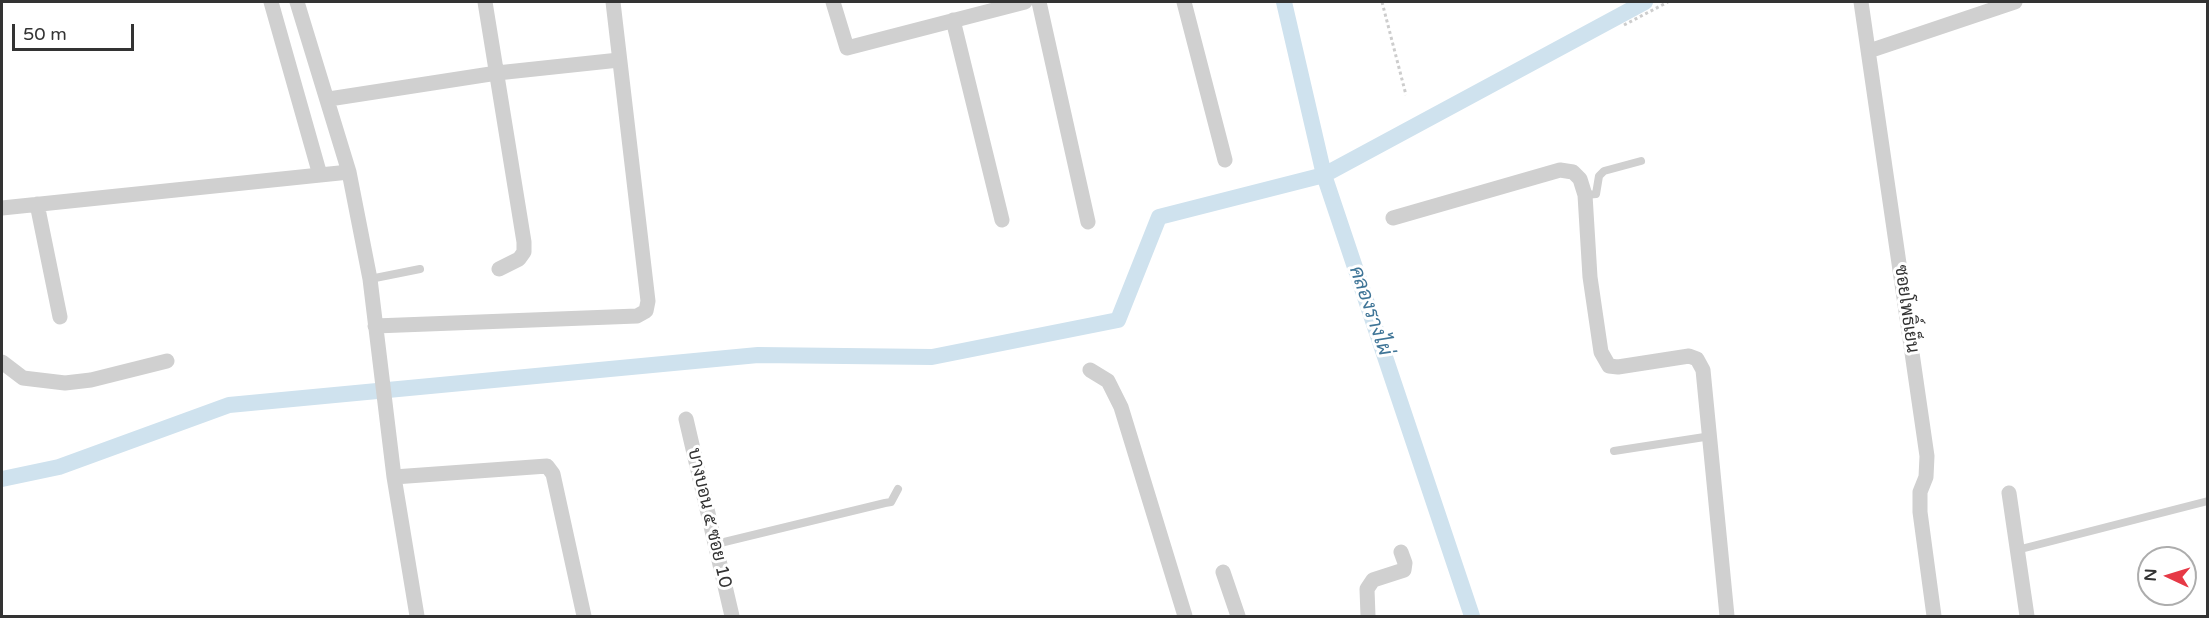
<!DOCTYPE html>
<meta charset="utf-8">
<style>
body{margin:0}
#map{position:relative;width:2209px;height:618px;overflow:hidden;background:#fff;font-family:"Varela Round",sans-serif}
canvas{display:block}
.frame{position:absolute;inset:0;border:3px solid #333;pointer-events:none}
.north{position:absolute;left:2137px;top:546px;width:60px;height:60px;box-sizing:border-box;background:#fff;border:2px solid #adadad;border-radius:50%;rotate:274deg;font-size:16px;font-weight:700;line-height:24px;text-align:center;color:#333}
.north::after{content:'';display:block;margin:auto;width:21px;height:27px;background:#e63946;clip-path:polygon(50% 0,100% 100%,50% 72%,0 100%)}
.scale{position:absolute;left:12px;top:24px;width:122px;height:27px;box-sizing:border-box;border:3px solid #333;border-top:0;padding-left:8px;font-size:18px;line-height:21px;white-space:nowrap;color:#333;-webkit-text-stroke:4px #fff;paint-order:stroke}
</style>
<div id="map">
<canvas width="2209" height="618"></canvas>
<div class="frame"></div>
<div class="north">N</div>
<div class="scale">50 m</div>
</div>
<script>
const ctx = document.querySelector('canvas').getContext('2d');
ctx.lineJoin = 'round';
const poly = rows => new Path2D(rows.map(r => 'M' + r).join(''));
function strokePath(path, color, width, dash) { ctx.strokeStyle = color; ctx.lineWidth = width; ctx.lineCap = dash ? 'butt' : 'round'; ctx.setLineDash(dash || []); ctx.stroke(path); }
function drawText(font, color, halo, rows, align = 'center') {
  ctx.font = font + ' "Varela Round",Sarabun,sans-serif'; ctx.lineWidth = 6; ctx.setLineDash([]); ctx.textBaseline = 'middle'; ctx.strokeStyle = halo; ctx.fillStyle = color; for (const [text, x, y, turn = 0] of rows) {
    ctx.save(); ctx.translate(x, y); ctx.rotate((+turn || 0) * Math.PI / 180); ctx.textAlign = isNaN(turn) ? turn : align; if (halo) ctx.strokeText(text, 0, 0); ctx.fillText(text, 0, 0); ctx.restore();
  }
}
const canal = poly([
 [1284,2,1324,175,1472,616],
 [2,479,59,467,229,405,758,355,932,357,1118,320,1159,217,1324,175,1645,2]
]);
const path = poly([
 [1382,2,1406,95],
 [1624,25,1668,2]
]);
const lane = poly([
 [1585,195,1596,194,1599,176,1604,171,1641,161],
 [370,279,420,269],
 [1614,451,1711,436],
 [716,544,885,503,891,502,898,489],
 [2017,550,2208,501]
]);
const street = poly([
 [271,2,320,175],
 [297,2,349,172,370,279,394,477,417,616],
 [485,2,524,242,524,252,519,259,499,269],
 [833,2,847,48,1025,2],
 [1039,2,1088,222],
 [1184,2,1225,160],
 [1861,2,1927,456,1926,477,1920,492,1920,512,1934,616],
 [953,20,1002,220],
 [1869,51,2015,2],
 [329,99,497,73,619,60],
 [37,204,60,317],
 [2,208,349,172],
 [1393,218,1560,170,1573,172,1580,179,1585,195,1590,277,1601,352,1609,366,1618,367,1689,356,1697,359,1703,370,1727,616],
 [375,326,637,316,646,311,648,301,613,2],
 [2,362,23,378,65,383,91,380,167,361],
 [1090,370,1108,381,1121,407,1185,616],
 [686,419,732,616],
 [394,477,547,466,553,474,584,616],
 [2009,493,2027,616],
 [1223,572,1238,616],
 [1368,616,1367,589,1373,580,1404,570,1405,563,1401,552]
]);
const streetNames = [
 ["ซอยโพธิ์เย็น",1906,309,82],
 ["บางบอน ๕ ซอย 10",709,518,77]
];
const waterNames = [
 ["คลองรางไผ่",1370,311,71]
];
strokePath(canal, '#cfe2ee', 16);
strokePath(path, '#cdcdcd', 3, [3, 3]);
strokePath(lane, '#d0d0d0', 8);
strokePath(street, '#d0d0d0', 15);
drawText('18px', '#333', '#fff', streetNames);
drawText('italic 20px', '#3f7597', '#fff', waterNames);
</script>
